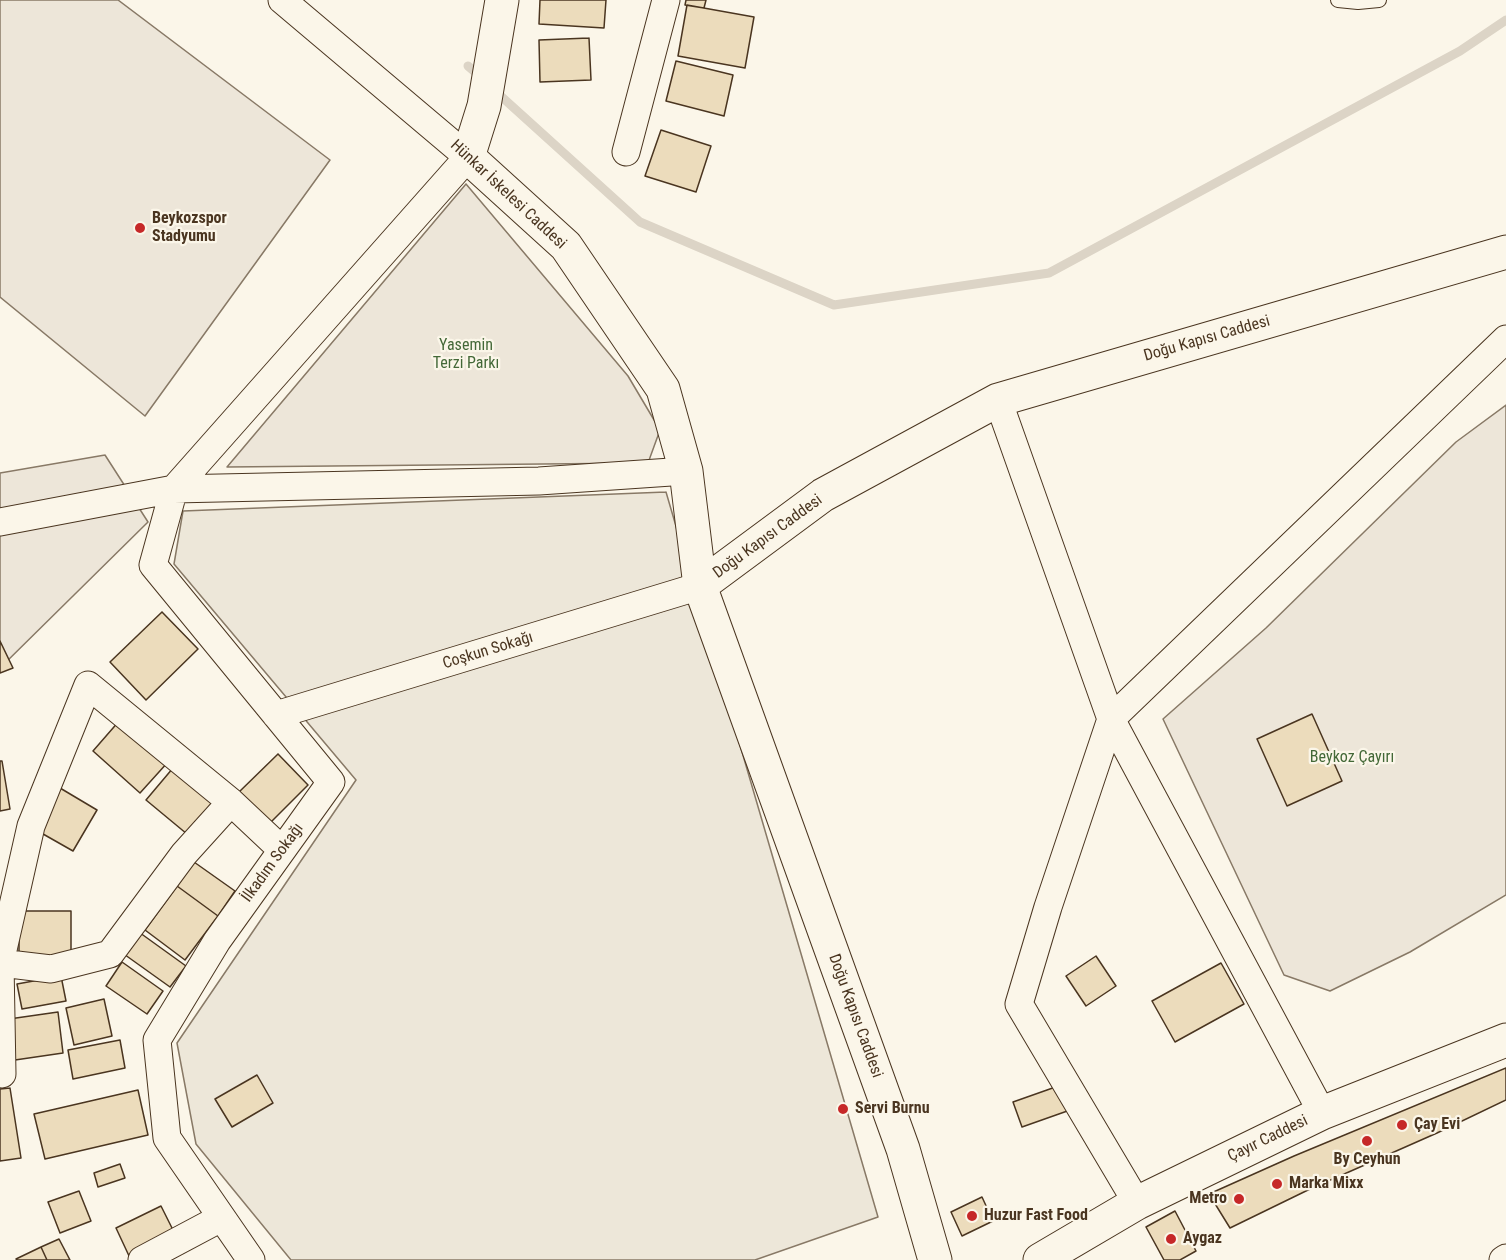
<!DOCTYPE html>
<meta charset="utf-8">
<style>
body{margin:0}
canvas{display:block;background:#fbf6e9}
</style>
<canvas width="1506" height="1260"></canvas>
<script>
const ctx = document.querySelector('canvas').getContext('2d');
ctx.lineJoin = 'round';
function paint(path, color) { ctx.fillStyle = color; ctx.fill(path, 'evenodd'); }
const poly = rows => new Path2D(rows.map(r => 'M' + r).join(''));
function strokePath(path, color, width, dash) { ctx.strokeStyle = color; ctx.lineWidth = width; ctx.lineCap = dash ? 'butt' : 'round'; ctx.setLineDash(dash || []); ctx.stroke(path); }
function drawText(font, color, halo, rows, align = 'center') {
  ctx.font = font + ' "Roboto Condensed",sans-serif'; ctx.lineWidth = 4.5; ctx.setLineDash([]); ctx.textBaseline = 'middle'; ctx.strokeStyle = halo; ctx.fillStyle = color; for (const [text, x, y, turn = 0] of rows) {
    ctx.save(); ctx.translate(x, y); ctx.rotate((+turn || 0) * Math.PI / 180); ctx.textAlign = isNaN(turn) ? turn : align; if (halo) ctx.strokeText(text, 0, 0); ctx.fillText(text, 0, 0); ctx.restore();
  }
}
const green = poly([
 [0,0,118,0,330,160,145,416,0,297,0,0],
 [466,184,628,376,660,430,648,463,227,467,466,184],
 [1506,405,1506,895,1410,952,1330,991,1284,975,1163,719,1266,628,1456,442,1506,405],
 [105,455,148,522,0,668,0,473,105,455]
]);
const parking = poly([
 [666,492,878,1217,755,1260,291,1260,196,1144,177,1043,356,780,174,564,183,511,666,492]
]);
const stream = poly([
 [468,66,481,77],
 [493,89,640,222,834,305,1049,273,1460,51,1506,20]
]);
const building = poly([
 [540,0,606,0,604,28,539,24,540,0],
 [686,0,706,0,704,8,685,5,686,0],
 [687,5,754,17,745,68,678,56,687,5],
 [589,38,591,80,540,82,539,40,589,38],
 [676,61,733,75,724,116,666,101,676,61],
 [661,130,711,146,696,192,645,176,661,130],
 [162,612,198,649,146,700,110,662,162,612],
 [0,641,13,668,0,673,0,641],
 [1312,714,1342,781,1287,806,1257,739,1312,714],
 [120,720,168,762,140,793,93,751,120,720],
 [278,754,308,785,269,824,238,793,278,754],
 [0,761,2,761,10,809,0,811,0,761],
 [173,768,214,802,187,834,146,800,173,768],
 [60,788,97,810,73,851,36,830,60,788],
 [194,862,235,891,218,916,177,886,194,862],
 [177,886,218,916,185,960,145,930,177,886],
 [19,911,71,911,71,956,19,955,19,911],
 [136,930,186,966,170,987,121,952,136,930],
 [1096,956,1116,986,1086,1006,1066,976,1096,956],
 [122,962,163,991,147,1014,106,986,122,962],
 [1221,963,1244,1004,1175,1042,1152,1001,1221,963],
 [61,976,66,1001,22,1009,17,984,61,976],
 [104,999,112,1036,74,1045,66,1008,104,999],
 [58,1012,63,1053,15,1060,9,1019,58,1012],
 [120,1040,125,1068,73,1079,68,1050,120,1040],
 [1506,1068,1506,1100,1437,1133,1308,1190,1230,1228,1209,1194,1294,1156,1506,1068],
 [257,1075,273,1103,232,1127,215,1099,257,1075],
 [1064,1084,1073,1109,1022,1127,1013,1102,1064,1084],
 [10,1088,21,1158,0,1161,0,1089,10,1088],
 [138,1090,148,1135,45,1159,34,1114,138,1090],
 [120,1164,125,1178,98,1187,94,1173,120,1164],
 [79,1191,91,1221,60,1233,48,1202,79,1191],
 [982,1197,993,1221,962,1236,951,1212,982,1197],
 [161,1206,176,1236,130,1258,116,1228,161,1206],
 [1175,1211,1196,1251,1180,1260,1164,1260,1146,1227,1175,1211],
 [59,1239,70,1260,47,1260,41,1247,59,1239],
 [41,1247,47,1260,17,1260,16,1259,41,1247]
]);
const service = poly([
 [1338,0,1358,2,1379,0]
]);
const minor = poly([
 [626,152,666,0],
 [998,400,1111,719,1322,1113],
 [0,522,174,489,539,481,686,471],
 [276,715,700,586],
 [0,963,51,969,110,954,184,854,231,802],
 [2,1074,0,963,31,826,88,685,231,802,282,850],
 [1137,1203,1019,1004,1048,907,1111,719,1506,339],
 [142,1260,221,1218],
 [251,1260,167,1138,157,1040,217,941,331,782,153,565,174,489,468,157,282,0],
 [1503,1260,1506,1258]
]);
const tertiary = poly([
 [502,0,484,106,468,157,566,246,663,389,686,471,700,586,903,1149,935,1260],
 [700,586,823,495,998,400,1506,252]
]);
const primary = poly([
 [1040,1260,1137,1203,1322,1113,1506,1040]
]);
const markers = [
 [140,228,6,"#c62828"],
 [843,1109,6,"#c62828"],
 [1402,1125,6,"#c62828"],
 [1367,1141,6,"#c62828"],
 [1277,1184,6,"#c62828"],
 [1239,1199,6,"#c62828"],
 [972,1216,6,"#c62828"],
 [1171,1239,6,"#c62828"]
];
const streetNames = [
 ["Hünkar İskelesi Caddesi",508,195,43],
 ["Doğu Kapısı Caddesi",1207,339,-16],
 ["Doğu Kapısı Caddesi",768,537,-36],
 ["Coşkun Sokağı",488,651,-17],
 ["İlkadım Sokağı",273,863,-54],
 ["Doğu Kapısı Caddesi",855,1016,70],
 ["Çayır Caddesi",1268,1139,-26]
];
const poiNames = [
 ["Beykozspor",152,219],
 ["Stadyumu",152,237],
 ["Servi Burnu",855,1109],
 ["Çay Evi",1414,1125],
 ["By Ceyhun",1367,1160,"center"],
 ["Marka Mixx",1289,1184],
 ["Metro",1227,1199,"right"],
 ["Huzur Fast Food",984,1216],
 ["Aygaz",1183,1239]
];
const parkNames = [
 ["Yasemin",466,346],
 ["Terzi Parkı",466,364],
 ["Beykoz Çayırı",1352,758]
];
paint(green, '#ede6d9');
strokePath(green, '#887966', 1.5);
paint(parking, '#ede7d9');
strokePath(parking, '#887966', 1.5);
strokePath(stream, '#dcd4c6', 9);
paint(building, '#ecdcbc');
strokePath(building, '#4a3520', 1.5);
strokePath(service, '#4a3520', 16);
strokePath(minor, '#4a3520', 29);
strokePath(tertiary, '#4a3520', 35);
strokePath(primary, '#4a3520', 35);
strokePath(service, '#fbf6e9', 14);
strokePath(minor, '#fbf6e9', 27);
strokePath(tertiary, '#fbf6e9', 33);
strokePath(primary, '#fbf6e9', 33);
for (const [x, y, r, color] of markers) { const dot = new Path2D(); dot.arc(x, y, r, 0, 2 * Math.PI); ctx.fillStyle = color; ctx.fill(dot); strokePath(dot, '#fbf6e9', 2); }
drawText('16px', '#4a3520', '#fbf6e9', streetNames);
drawText('bold 16px', '#4a3520', '#fbf6e9', poiNames, 'left');
drawText('16px', '#436837', '#fbf6e9', parkNames);
</script>
